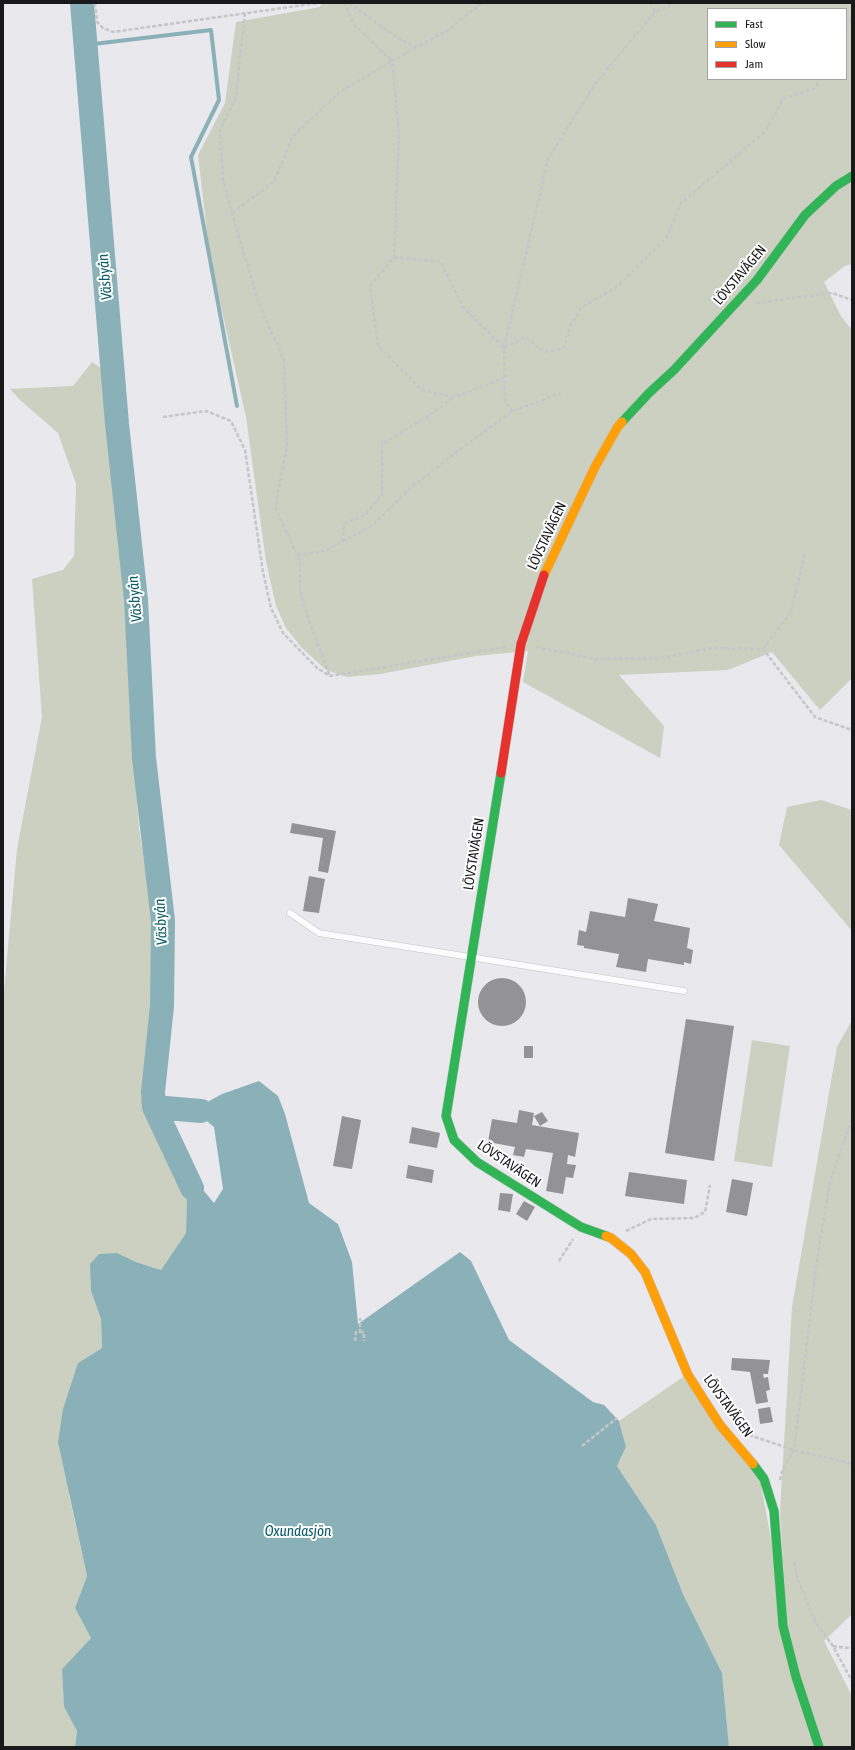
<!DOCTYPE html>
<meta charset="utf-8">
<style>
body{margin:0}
#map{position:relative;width:855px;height:1750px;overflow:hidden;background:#e8e8ed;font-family:"Asap Condensed",sans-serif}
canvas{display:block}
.frame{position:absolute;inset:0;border:4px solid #19191c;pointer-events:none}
.legend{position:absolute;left:707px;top:8px;width:140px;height:72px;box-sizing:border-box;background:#fff;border:1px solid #a3a3a4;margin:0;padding:5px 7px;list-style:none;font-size:12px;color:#19191c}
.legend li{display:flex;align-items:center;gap:8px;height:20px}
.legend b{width:20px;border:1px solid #a3a3a4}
</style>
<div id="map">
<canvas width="855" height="1750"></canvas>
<div class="frame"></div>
<ul class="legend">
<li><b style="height:5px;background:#30b455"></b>Fast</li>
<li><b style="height:5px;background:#ff9f0a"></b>Slow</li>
<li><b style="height:5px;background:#e5322d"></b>Jam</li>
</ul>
</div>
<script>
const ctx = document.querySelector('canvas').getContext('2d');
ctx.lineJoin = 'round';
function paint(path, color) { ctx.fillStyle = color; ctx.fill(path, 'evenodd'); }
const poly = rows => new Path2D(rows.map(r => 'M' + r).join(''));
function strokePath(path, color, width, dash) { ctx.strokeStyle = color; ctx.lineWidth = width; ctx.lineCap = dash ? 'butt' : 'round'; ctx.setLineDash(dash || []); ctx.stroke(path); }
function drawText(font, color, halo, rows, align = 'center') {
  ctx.font = font + ' "Asap Condensed",sans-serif'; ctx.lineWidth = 4; ctx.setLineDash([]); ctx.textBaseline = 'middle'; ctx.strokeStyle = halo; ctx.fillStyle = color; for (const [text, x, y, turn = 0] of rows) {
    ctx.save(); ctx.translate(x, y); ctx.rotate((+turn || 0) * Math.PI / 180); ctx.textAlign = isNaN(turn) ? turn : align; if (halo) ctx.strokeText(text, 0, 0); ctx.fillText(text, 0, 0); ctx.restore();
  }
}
const green = poly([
 [321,3,852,3,852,264,845,266,824,282,841,316,852,330,852,678,820,710,772,652,728,670,619,675,664,726,660,758,523,682,528,651,476,656,380,674,347,677,326,670,301,647,286,628,276,606,266,561,246,417,210,258,198,155,225,103,236,22,320,7],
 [708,9,846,9,846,79,708,79],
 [92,362,104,370,126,606,129,697,139,828,152,913,151,996,145,1105,187,1191,186,1233,161,1270,136,1262,117,1253,91,1291,101,1319,102,1348,78,1363,69,1495,87,1576,75,1608,91,1638,62,1669,64,1707,77,1731,75,1747,3,1747,3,1002,17,849,42,717,32,579,63,570,74,556,76,484,58,433,20,400,10,389,73,386],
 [821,800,852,810,852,931,779,845,787,807],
 [852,1020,852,1614,824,1641,852,1696,852,1747,729,1747,722,1673,683,1594,656,1525,617,1466,626,1447,619,1421,683,1377,760,1480,787,1625,780,1512,792,1307,837,1047],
 [752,1040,790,1046,772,1167,734,1161]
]);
const water = poly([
 [259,1081,278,1096,285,1114,309,1203,338,1224,352,1262,358,1324,460,1252,471,1261,509,1340,593,1402,604,1405,619,1421,626,1447,617,1466,656,1525,683,1594,722,1673,729,1747,75,1747,77,1731,64,1707,62,1669,91,1638,75,1608,87,1576,58,1442,63,1409,78,1363,102,1348,101,1319,91,1291,90,1264,99,1254,117,1253,136,1262,161,1270,186,1233,187,1191,199,1185,214,1203,223,1189,214,1127,201,1116,202,1105,222,1094]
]);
const stream = poly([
 [85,45,211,30,219,100,191,157,237,406]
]);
const river = poly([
 [82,3,117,424,136,600,144,758,163,921,162,1006,153,1092,154,1107,192,1188],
 [154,1107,201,1111]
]);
const building = poly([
 [292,823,336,831,328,873,318,871,323,838,290,833],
 [309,876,325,879,319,913,303,911],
 [628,898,658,904,654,921,690,928,687,948,693,950,691,964,684,962,684,965,648,959,646,972,616,967,619,954,584,948,584,946,577,945,579,930,586,932,590,911,625,917],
 '478 1002a24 24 0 1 1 48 0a24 24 0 1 1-48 0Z',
 [686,1019,734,1026,714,1161,665,1153],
 [524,1046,533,1046,533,1058,524,1058],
 [519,1110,534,1113,532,1125,579,1133,575,1157,568,1155,567,1164,576,1165,573,1178,566,1177,563,1194,546,1191,553,1153,526,1149,524,1157,513,1155,515,1147,488,1142,492,1119,517,1123],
 [542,1112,548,1121,540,1126,534,1116],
 [342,1116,361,1120,352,1169,333,1166],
 [412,1127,440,1133,437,1148,409,1143],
 [408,1165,434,1170,432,1183,406,1178],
 [629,1172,687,1180,684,1204,625,1196],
 [732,1179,753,1183,747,1216,726,1212],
 [500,1193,513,1194,510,1212,498,1210],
 [524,1201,535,1207,527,1221,516,1214],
 [732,1358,770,1360,768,1374,763,1374,764,1378,768,1377,770,1390,766,1391,768,1402,756,1404,750,1372,731,1370],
 [770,1407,773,1422,760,1424,758,1409]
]);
const path = poly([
 [95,3,97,22,103,28,113,32,318,3],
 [349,3,399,39,416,47,447,31,482,3],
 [650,3,655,12,675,3],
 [245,13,236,97,220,131,223,179,232,213,259,304,284,360,287,446,275,507,300,561,300,591,309,621,330,676],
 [846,26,847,23,852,19],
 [416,47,392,61,399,133,394,257,370,286,378,346,422,390,455,397,504,378],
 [232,213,274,182,293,136,340,92,392,61,353,23,345,3],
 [394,257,441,262,463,307,504,348,526,337,544,352,564,348,570,327,581,308,619,285,666,238,681,203,765,132,783,99,815,88,820,79],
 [756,303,832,293,852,300],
 [513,411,505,402,504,348,548,159,595,84,655,12],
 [163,417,206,411,231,421,245,450,263,572,271,608,283,633,317,668,330,676,507,647],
 [342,542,345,523,365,515,382,494,382,444,427,417,454,397],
 [297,555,325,551,373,525,413,486,459,450,513,411,561,393],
 [536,647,595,659,661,658,713,648,763,649,815,717,852,730],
 [763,649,791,612,805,553],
 [626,1231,651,1219,694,1218,705,1212,710,1185],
 [559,1261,573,1239],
 [360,1332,364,1332,364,1341],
 [355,1341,356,1332,360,1332,360,1318],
 [749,1435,794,1450,852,1464],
 [582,1446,617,1418],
 [780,1480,783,1469,794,1450,817,1260,830,1182,852,1118],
 [794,1562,798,1580,816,1623,833,1646,852,1681],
 [833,1646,846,1648,852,1647]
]);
const lane = poly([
 [290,913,319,933,684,991]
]);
const fast = poly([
 [622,422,649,393,674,370,757,280,805,215,836,186,852,176],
 [501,773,446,1116,454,1140,477,1162,581,1227,606,1236],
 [753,1464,764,1479,774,1511,783,1626,796,1677,819,1747]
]);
const slow = poly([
 [544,575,595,467,617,428,622,422],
 [606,1236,611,1238,631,1254,645,1272,688,1375,720,1425,753,1464]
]);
const jam = poly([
 [501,773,521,644,544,575]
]);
const streetNames = [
 ["LÖVSTAVÄGEN",740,275,-50],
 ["LÖVSTAVÄGEN",547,536,-65],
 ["LÖVSTAVÄGEN",474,854,-81],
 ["LÖVSTAVÄGEN",509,1164,34],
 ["LÖVSTAVÄGEN",728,1406,54]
];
const waterNames = [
 ["Väsbyån",105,277,-95],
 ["Väsbyån",135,599,-95],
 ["Väsbyån",161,922,-93],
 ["Oxundasjön",298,1531]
];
paint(green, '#ccd0c0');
paint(water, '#8bb1b8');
strokePath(stream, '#8bb1b8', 4);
strokePath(river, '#8bb1b8', 24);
paint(building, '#939397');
strokePath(lane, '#c3c3c7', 7);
strokePath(fast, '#c3c3c7', 10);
strokePath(slow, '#c3c3c7', 10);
strokePath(jam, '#c3c3c7', 10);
strokePath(path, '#c5c6c8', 2.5, [4, 2]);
strokePath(lane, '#fcfcfc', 6);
strokePath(fast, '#30b455', 9);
strokePath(slow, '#ff9f0a', 9);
strokePath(jam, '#e5322d', 9);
drawText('14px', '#19191c', '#fff', streetNames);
drawText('italic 15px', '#0b5c65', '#fff', waterNames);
</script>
